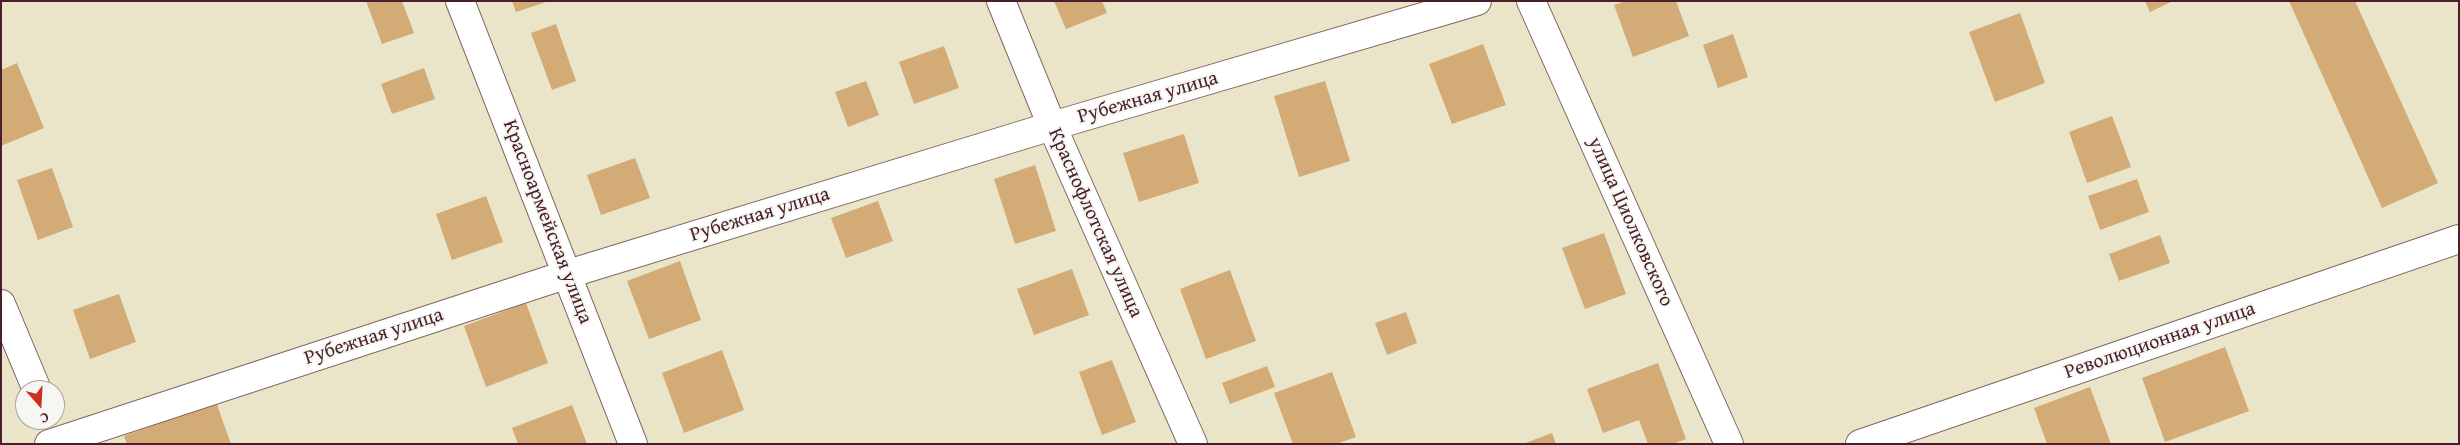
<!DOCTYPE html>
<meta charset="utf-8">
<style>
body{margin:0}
#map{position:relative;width:2460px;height:445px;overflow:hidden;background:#eae5c8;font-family:"Gentium Book Plus",serif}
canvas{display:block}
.frame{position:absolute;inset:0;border:2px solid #4a1f2b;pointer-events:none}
.north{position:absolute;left:15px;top:380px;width:50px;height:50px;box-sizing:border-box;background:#f6f6f2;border:1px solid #b1a0a2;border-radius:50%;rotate:161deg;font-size:14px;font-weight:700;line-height:20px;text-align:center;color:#4a1f2b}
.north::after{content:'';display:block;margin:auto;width:18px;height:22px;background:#c8321e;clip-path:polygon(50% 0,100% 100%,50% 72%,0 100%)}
</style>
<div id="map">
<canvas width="2460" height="445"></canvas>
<div class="frame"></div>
<div class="north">С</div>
</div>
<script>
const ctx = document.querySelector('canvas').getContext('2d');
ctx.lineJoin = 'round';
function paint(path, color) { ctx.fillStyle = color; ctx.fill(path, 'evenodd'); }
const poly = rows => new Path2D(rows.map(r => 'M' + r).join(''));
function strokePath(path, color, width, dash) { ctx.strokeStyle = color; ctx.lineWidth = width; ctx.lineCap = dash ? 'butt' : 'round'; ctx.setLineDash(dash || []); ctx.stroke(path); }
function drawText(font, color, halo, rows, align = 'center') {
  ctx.font = font + ' "Gentium Book Plus",serif'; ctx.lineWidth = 4; ctx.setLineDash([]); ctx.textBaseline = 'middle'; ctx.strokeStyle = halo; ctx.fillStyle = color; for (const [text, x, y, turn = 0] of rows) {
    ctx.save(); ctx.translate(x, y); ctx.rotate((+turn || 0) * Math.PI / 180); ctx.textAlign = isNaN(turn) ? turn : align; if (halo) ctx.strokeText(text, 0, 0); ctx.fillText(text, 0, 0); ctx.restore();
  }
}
const building = poly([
 [366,1,402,1,414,33,382,44],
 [512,1,546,1,546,2,516,12],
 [1054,1,1102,1,1107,13,1066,29],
 [1626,1,1676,1,1689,36,1633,57,1614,5],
 [2145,1,2173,1,2150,12],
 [2289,1,2355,1,2438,183,2382,208],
 [2020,13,2045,83,1995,102,1969,32],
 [556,24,576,81,552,90,531,33],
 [1733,34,1748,77,1718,88,1703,45],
 [1483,44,1506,105,1452,124,1429,64],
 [944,46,959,88,914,104,899,62],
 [17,63,44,128,1,146,1,70],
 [424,68,435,99,392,114,381,84],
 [866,81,879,115,848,127,835,92],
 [1325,81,1350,161,1299,177,1274,96],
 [2112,116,2131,167,2087,183,2069,132],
 [1184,134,1199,183,1139,202,1123,153],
 [635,158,650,198,601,215,587,175],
 [1035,165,1056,231,1015,244,994,179],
 [52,168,73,227,38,240,17,180],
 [2137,179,2149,212,2100,230,2088,196],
 [486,196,503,242,452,260,436,214],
 [878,201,893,241,846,258,831,218],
 [1604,233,1626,294,1585,309,1562,248],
 [2160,235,2170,263,2119,281,2109,254],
 [680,261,701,320,649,339,627,281],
 [1072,269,1089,315,1034,335,1017,289],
 [1230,270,1256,341,1206,359,1180,289],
 [119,294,136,342,90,359,73,310],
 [526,303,548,363,486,387,464,326],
 [1406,312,1417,343,1387,355,1375,323],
 [2225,347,2249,411,2165,442,2142,378],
 [722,350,744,410,684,433,662,373],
 [1112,360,1136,422,1102,435,1079,372],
 [1658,363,1686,439,1673,444,1648,444,1639,420,1603,433,1587,389],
 [1267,366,1275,387,1230,404,1222,383],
 [1332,372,1356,437,1336,444,1293,444,1274,393],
 [2090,387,2111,444,2047,444,2034,408],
 [216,402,231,444,127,444,124,436],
 [572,405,587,444,518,444,512,428],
 [1552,433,1556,444,1523,444]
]);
const minor = poly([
 [460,1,633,444],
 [1001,1,1052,126,1193,444],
 [1531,1,1729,444],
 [1,304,37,390],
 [49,444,568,274,1052,126,1477,1],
 [1860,444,2459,239]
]);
const streetNames = [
 ["Рубежная улица",1148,98,-16],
 ["Рубежная улица",760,215,-17],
 ["Красноармейская улица",547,222,69],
 ["улица Циолковского",1630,222,66],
 ["Краснофлотская улица",1095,223,66],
 ["Рубежная улица",374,337,-18],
 ["Революционная улица",2160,341,-19]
];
paint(building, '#d3ab77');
strokePath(minor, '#826462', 30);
strokePath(minor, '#fff', 28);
drawText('20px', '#4a1f2b', '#f6f6f2', streetNames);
</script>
